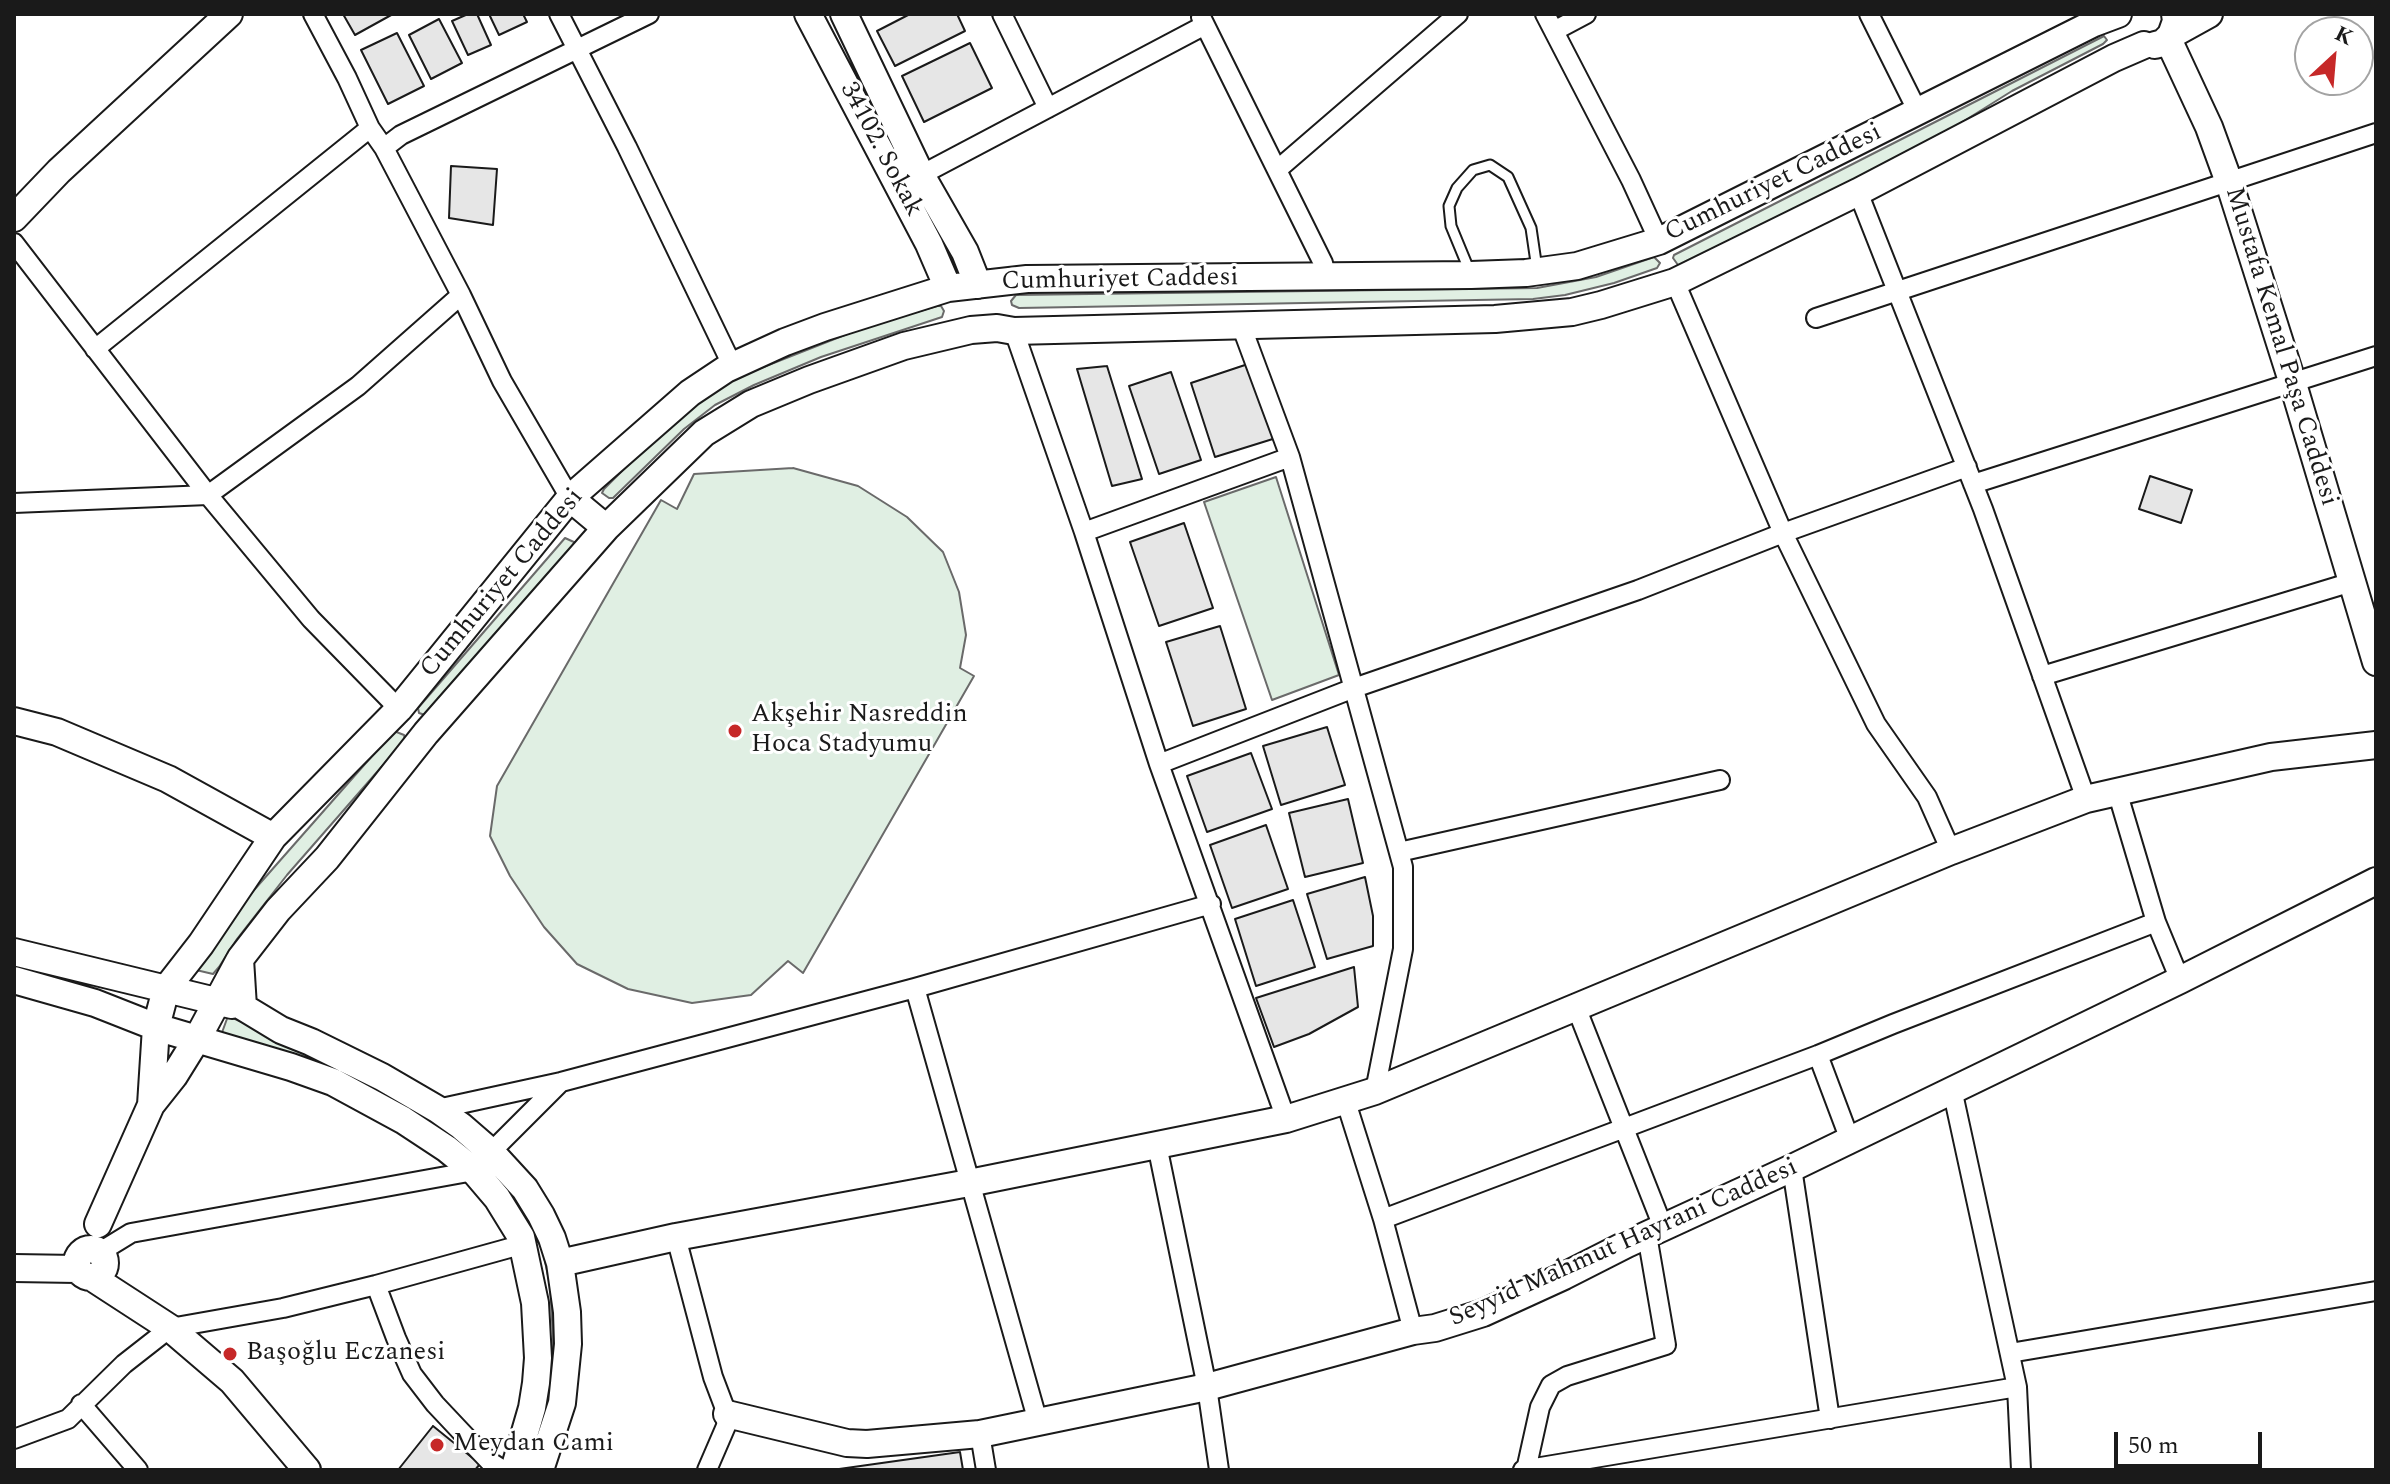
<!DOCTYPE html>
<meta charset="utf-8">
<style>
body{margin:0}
#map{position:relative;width:2390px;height:1484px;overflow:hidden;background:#fff;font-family:Spectral,serif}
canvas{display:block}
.frame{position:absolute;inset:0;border:16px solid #1a1a1a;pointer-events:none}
.north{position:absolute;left:2294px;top:16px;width:80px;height:80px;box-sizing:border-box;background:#fff;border:2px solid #a3a3a3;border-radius:50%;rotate:26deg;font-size:22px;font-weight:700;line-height:32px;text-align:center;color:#1a1a1a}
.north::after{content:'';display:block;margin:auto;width:28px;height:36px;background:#c62828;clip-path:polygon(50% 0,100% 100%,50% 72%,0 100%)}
.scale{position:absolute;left:2114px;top:1432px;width:148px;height:36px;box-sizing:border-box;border:4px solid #1a1a1a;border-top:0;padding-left:10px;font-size:24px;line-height:28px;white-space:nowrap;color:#1a1a1a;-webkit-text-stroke:6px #fff;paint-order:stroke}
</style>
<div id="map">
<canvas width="2390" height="1484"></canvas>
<div class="frame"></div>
<div class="north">K</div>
<div class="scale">50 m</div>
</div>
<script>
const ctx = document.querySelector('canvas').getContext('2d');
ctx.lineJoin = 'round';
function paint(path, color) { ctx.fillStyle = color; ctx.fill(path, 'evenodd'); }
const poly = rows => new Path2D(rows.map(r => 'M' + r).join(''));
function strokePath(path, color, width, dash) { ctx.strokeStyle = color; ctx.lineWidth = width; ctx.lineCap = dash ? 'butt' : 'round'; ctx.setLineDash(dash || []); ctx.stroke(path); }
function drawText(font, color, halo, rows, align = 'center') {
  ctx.font = font + ' Spectral,serif'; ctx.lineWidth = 6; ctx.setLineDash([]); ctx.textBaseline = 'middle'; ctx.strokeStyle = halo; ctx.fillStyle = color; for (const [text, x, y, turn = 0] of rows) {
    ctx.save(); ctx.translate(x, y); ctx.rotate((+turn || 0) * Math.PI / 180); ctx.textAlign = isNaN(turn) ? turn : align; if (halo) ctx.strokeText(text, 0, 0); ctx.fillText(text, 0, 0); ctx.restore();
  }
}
const green = poly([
 [2104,36,2107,40,2103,44,2012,91,1956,126,1691,265,1678,265,1673,258,1674,255,2104,36],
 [1654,257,1660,263,1657,268,1614,283,1565,295,1533,299,1019,308,1012,305,1011,301,1016,295,1537,288,1596,277,1654,257],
 [937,306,941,306,944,311,942,317,821,357,754,385,715,405,684,429,613,498,609,498,602,493,604,489,670,423,691,405,733,379,865,327,937,306],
 [793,468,858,486,907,517,943,552,959,592,966,635,960,668,974,676,803,973,788,961,751,995,692,1003,628,989,577,964,544,927,510,876,490,836,497,786,661,500,677,509,694,474,793,468],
 [1276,477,1339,675,1272,700,1204,502,1276,477],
 [565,538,576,543,425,715,419,713,418,708,565,538],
 [394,731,404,735,405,740,287,875,237,939,219,967,213,974,196,970,218,931,394,731],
 [228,1016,351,1069,483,1153,543,1236,561,1350,548,1406,553,1337,550,1285,543,1252,534,1232,508,1193,478,1157,458,1140,410,1108,345,1072,315,1060,220,1038,228,1016]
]);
const building = poly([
 [343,14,393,14,355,35,343,14],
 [468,14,477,14,491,45,468,55,452,21,468,14],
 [489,14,523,14,527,22,499,35,489,14],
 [910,14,957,14,965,31,895,66,877,31,910,14],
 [439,19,462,63,431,79,409,35,439,19],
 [397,33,424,86,388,104,361,50,397,33],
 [970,43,992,88,924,122,902,76,970,43],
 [451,166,497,169,493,225,449,218,451,166],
 [1251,363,1276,438,1215,457,1191,383,1251,363],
 [1107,366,1142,479,1112,486,1077,369,1107,366],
 [1171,372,1201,460,1159,474,1129,386,1171,372],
 [2150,476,2192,490,2181,523,2139,509,2150,476],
 [1184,523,1213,608,1159,626,1130,542,1184,523],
 [1220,626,1246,709,1193,726,1166,642,1220,626],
 [1327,727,1345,785,1281,805,1263,746,1327,727],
 [1251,753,1272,809,1207,832,1187,776,1251,753],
 [1348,799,1363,863,1305,877,1289,813,1348,799],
 [1266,825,1288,889,1232,908,1210,845,1266,825],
 [1365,877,1373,916,1373,946,1327,959,1307,894,1365,877],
 [1293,900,1315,967,1256,986,1235,919,1293,900],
 [1354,967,1358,1007,1309,1034,1274,1047,1256,998,1354,967],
 [433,1426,480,1464,475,1470,398,1470,433,1426],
 [960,1452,963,1470,832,1470,960,1452]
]);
const lane = poly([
 [1470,272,1451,226,1449,206,1457,188,1473,170,1490,165,1508,177,1531,228,1537,269]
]);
const street = poly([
 [313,14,347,78,370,128,384,148,461,295,502,381,570,498],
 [559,14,627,147,733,367],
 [1002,14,1048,108],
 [1545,14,1631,180,1659,241],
 [1869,14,1918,112],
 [1201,17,1323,263,1327,278],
 [1554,31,1586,14],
 [384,148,401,135,649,14],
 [1277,170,1458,14],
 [921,175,1205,25],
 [1858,192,1983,509,2086,799],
 [14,243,208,495,311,619,399,709],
 [1675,282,1783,533,1876,724,1927,797,1951,851],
 [1816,318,2376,133],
 [1241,325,1290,457,1403,867,1403,949,1375,1091],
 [1014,331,1084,532,1159,764,1286,1119],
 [95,349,370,128],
 [1973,484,2376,356],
 [14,503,208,495,358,386,461,295],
 [1084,532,1290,457],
 [2042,676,2352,582],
 [1159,764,1354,688,1638,590,1783,533,1967,467],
 [2117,791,2156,922,2180,980],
 [1399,852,1720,780],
 [915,988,1038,1422],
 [1576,1007,1663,1227],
 [1818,1055,1850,1140],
 [1952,1089,2017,1387,2021,1470],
 [1346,1102,1383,1219,1413,1331],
 [437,1109,561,1082,915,988,1211,904],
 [1157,1145,1207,1387,1219,1470],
 [491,1152,561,1082],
 [1792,1168,1830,1419],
 [1383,1219,1818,1055,1893,1024,2156,922],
 [676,1237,713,1377,727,1414,726,1426,707,1470],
 [100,1252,131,1233,474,1171],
 [376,1285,396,1338,412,1374,435,1404,468,1439,489,1461,503,1470],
 [2010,1353,2376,1291],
 [81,1404,138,1470],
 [980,1434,986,1470],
 [14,1439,68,1419,124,1364,170,1328,283,1308,376,1285,524,1244],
 [1523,1470,2017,1387],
 [1526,1470,1540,1407,1551,1385,1567,1376,1666,1345,1647,1235]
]);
const secondary = poly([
 [808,14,929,244,948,288],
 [844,14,921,175,965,252,978,285],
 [2171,35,2209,14],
 [2168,39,2209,127,2229,182,2293,384,2376,662],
 [2155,45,2163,43,2171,35,2176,21,2175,14],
 [14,218,59,171,229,14],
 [570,498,606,528],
 [14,721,57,732,168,779,273,837],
 [14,952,232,1005],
 [239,961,197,1039,174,1076,151,1105,156,1027,166,989,201,944,273,837,399,709,570,498,690,393,726,369,785,342,825,327,948,288,1027,279,1471,275,1526,273,1577,266,1659,241,2094,23,2118,14],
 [14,980,95,1003,156,1027,291,1067,333,1082,403,1120,447,1149,474,1171,497,1198,521,1237,535,1303,538,1358,536,1383,532,1408,514,1470],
 [98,1224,151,1105],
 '77 1263a14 14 0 1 1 28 0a14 14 0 1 1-28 0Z',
 [560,1263,676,1237,969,1183,1286,1119,1375,1091,1951,851,2086,799,2271,757,2376,745],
 [14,1268,77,1269],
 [93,1278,170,1328,232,1381,307,1470],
 [727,1414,847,1443,867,1444,980,1434,1207,1387,1413,1331,1435,1328,1483,1313,1564,1276,1627,1244,1792,1168,2180,980,2376,881],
 [540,1470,562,1403,568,1344,567,1312,560,1263,552,1238,541,1215,525,1189,491,1152,461,1126,437,1109,382,1077,311,1042,281,1030,243,1007,240,959,278,910,327,858,426,733,606,528,704,433,751,404,809,380,904,346,971,330,997,328,1014,331,1495,319,1572,312,1601,305,1675,282,1858,192,2114,58,2144,45]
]);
const markers = [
 [735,731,8,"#c62828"],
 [230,1354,8,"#c62828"],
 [437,1445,8,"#c62828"]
];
const streetNames = [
 ["34102. Sokak",880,150,62],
 ["Cumhuriyet Caddesi",1774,184,-26],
 ["Cumhuriyet Caddesi",1120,281,-1],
 ["Mustafa Kemal Paşa Caddesi",2280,347,73],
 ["Cumhuriyet Caddesi",503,584,-50],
 ["Seyyid Mahmut Hayrani Caddesi",1624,1244,-24]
];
const poiNames = [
 ["Akşehir Nasreddin",751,716],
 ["Hoca Stadyumu",751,746],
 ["Başoğlu Eczanesi",246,1354],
 ["Meydan Cami",453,1445]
];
paint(green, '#e0efe3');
strokePath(green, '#6a6a6a', 2);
paint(building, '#e6e6e6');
strokePath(building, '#1a1a1a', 2);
strokePath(lane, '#1a1a1a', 13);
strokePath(street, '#1a1a1a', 22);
strokePath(secondary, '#1a1a1a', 30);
strokePath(lane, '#fff', 9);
strokePath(street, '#fff', 18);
strokePath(secondary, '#fff', 26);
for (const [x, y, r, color] of markers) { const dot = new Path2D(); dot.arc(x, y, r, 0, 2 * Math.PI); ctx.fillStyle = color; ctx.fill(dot); strokePath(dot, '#fff', 3); }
drawText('26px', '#1a1a1a', '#fff', streetNames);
drawText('26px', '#1a1a1a', '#fff', poiNames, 'left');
</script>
